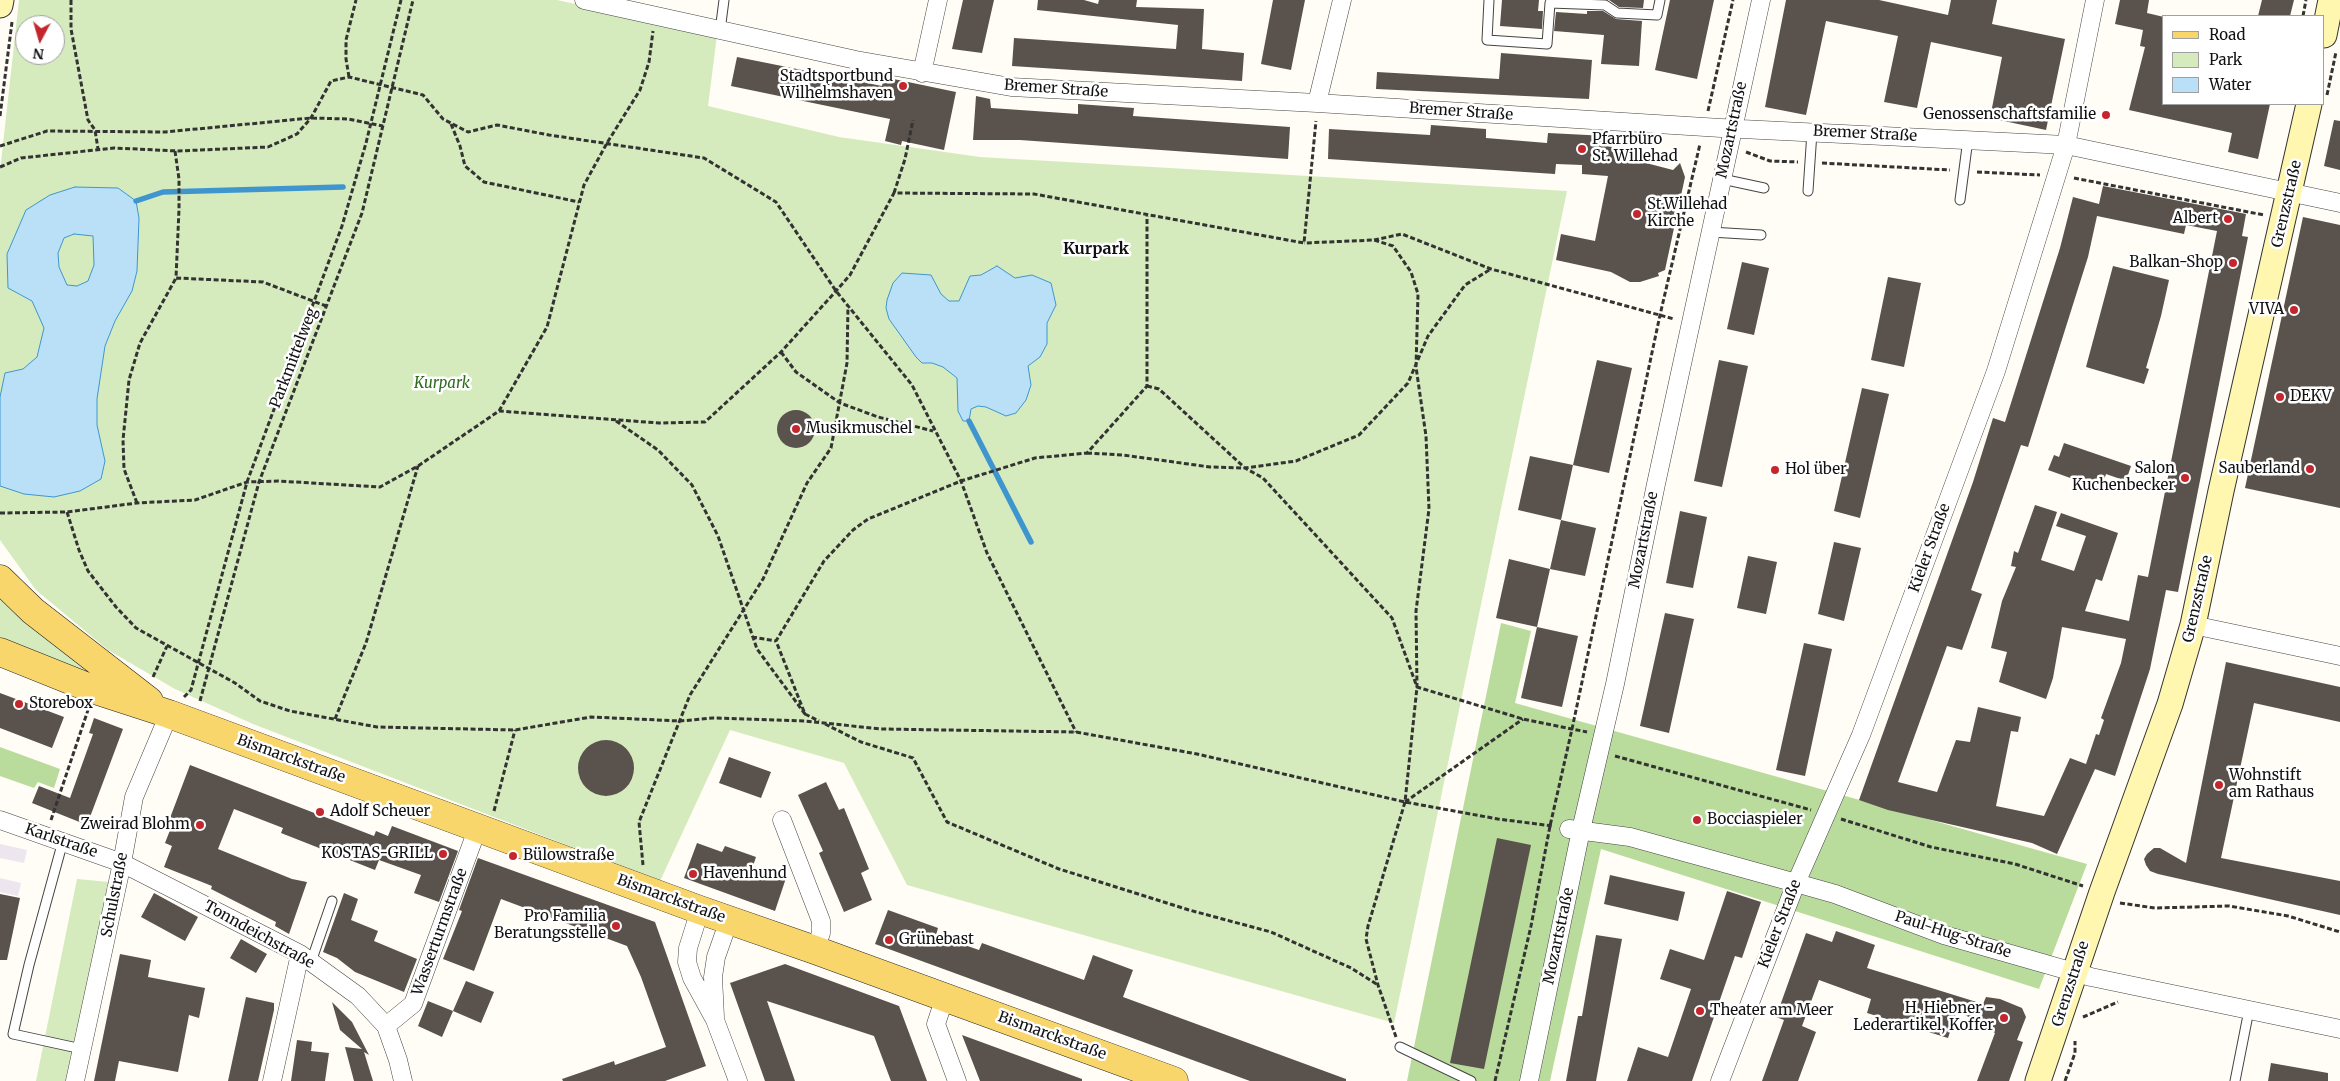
<!DOCTYPE html>
<meta charset="utf-8">
<style>
body{margin:0}
#map{position:relative;width:2340px;height:1081px;overflow:hidden;background:#fffdf5;font-family:Merriweather,serif}
canvas{display:block}
.legend{position:absolute;left:2162px;top:15px;width:162px;height:90px;box-sizing:border-box;background:#fff;border:1px solid #a0a0a0;margin:0;padding:6px 9px;list-style:none;font-size:15px;color:#111}
.legend li{display:flex;align-items:center;gap:10px;height:25px}
.legend b{width:25px;border:1px solid #a0a0a0}
.north{position:absolute;left:15px;top:15px;width:50px;height:50px;box-sizing:border-box;background:#fff;border:1px solid #a0a0a0;border-radius:50%;rotate:186deg;font-size:14px;font-weight:700;line-height:20px;text-align:center;color:#111}
.north::after{content:'';display:block;margin:auto;width:18px;height:22px;background:#c4262e;clip-path:polygon(50% 0,100% 100%,50% 72%,0 100%)}
</style>
<div id="map">
<canvas width="2340" height="1081"></canvas>
<ul class="legend">
<li><b style="height:6px;background:#f9d66b"></b>Road</li>
<li><b style="height:14px;background:#d5ebbd"></b>Park</li>
<li><b style="height:14px;background:#b9e0f7"></b>Water</li>
</ul>
<div class="north">N</div>
</div>
<script>
const ctx = document.querySelector('canvas').getContext('2d');
ctx.lineJoin = 'round';
function paint(path, color) { ctx.fillStyle = color; ctx.fill(path, 'evenodd'); }
const poly = rows => new Path2D(rows.map(r => 'M' + r).join(''));
function strokePath(path, color, width, dash) { ctx.strokeStyle = color; ctx.lineWidth = width; ctx.lineCap = dash ? 'butt' : 'round'; ctx.setLineDash(dash || []); ctx.stroke(path); }
function drawText(font, color, halo, rows, align = 'center') {
  ctx.font = font + ' Merriweather,serif'; ctx.lineWidth = 5; ctx.setLineDash([]); ctx.textBaseline = 'middle'; ctx.strokeStyle = halo; ctx.fillStyle = color; for (const [text, x, y, turn = 0] of rows) {
    ctx.save(); ctx.translate(x, y); ctx.rotate((+turn || 0) * Math.PI / 180); ctx.textAlign = isNaN(turn) ? turn : align; if (halo) ctx.strokeText(text, 0, 0); ctx.fillText(text, 0, 0); ctx.restore();
  }
}
const industrial = poly([
 [0,844,27,850,24,863,0,858],
 [0,878,21,883,18,896,0,892]
]);
const green = poly([
 [19,0,557,0,717,35,708,106,839,137,980,157,1567,191,1394,1023,907,885,844,763,730,730,660,881,253,724,175,689,108,650,36,590,0,540,0,171],
 [25,25,55,25,55,55,25,55],
 [0,597,104,681,0,640],
 [77,879,109,882,68,1081,36,1081]
]);
const forest = poly([
 [1501,623,1531,631,1515,703,2087,864,2039,989,1601,849,1550,1081,1407,1081],
 [0,747,60,769,54,788,38,782,34,788,0,776]
]);
const water = poly([
 [75,187,118,188,136,201,139,218,137,271,132,291,115,321,105,346,97,399,97,425,105,461,101,479,80,491,54,497,24,494,0,486,0,397,5,373,23,369,37,357,44,328,32,301,8,288,7,254,26,210,50,195,75,187],
 [74,234,93,236,94,265,88,281,77,286,67,285,59,267,58,253,64,238,74,234],
 [997,266,1015,278,1032,275,1051,283,1056,305,1047,323,1047,344,1040,357,1028,366,1031,385,1026,400,1016,413,1006,416,986,407,978,406,971,409,969,421,963,421,958,411,957,378,943,367,932,363,922,363,916,357,889,319,886,308,887,300,893,283,902,273,931,275,941,294,949,301,959,301,970,276,981,275,997,266]
]);
const stream = poly([
 [136,201,163,192,343,187],
 [969,421,1031,542]
]);
const building = poly([
 [963,0,994,0,982,53,952,49],
 [1038,0,1084,0,1098,4,1099,0,1137,0,1136,7,1204,9,1202,49,1244,53,1242,81,1012,66,1014,38,1176,49,1178,25,1037,10],
 [1273,0,1305,0,1291,70,1261,64],
 [1502,0,1539,0,1538,11,1543,11,1542,29,1500,26],
 [1609,0,1644,0,1643,8,1619,7],
 [1670,0,1714,0,1697,79,1655,70],
 [1786,0,1879,0,1948,15,1951,0,1997,0,1992,24,2065,39,2046,130,1990,118,2002,57,1931,42,1917,108,1884,102,1898,36,1826,21,1806,115,1765,107],
 [2120,0,2149,0,2147,13,2164,17,2164,104,2270,104,2258,159,2228,152,2232,133,2129,110,2145,47,2140,46,2143,30,2115,24],
 [2262,0,2294,0,2290,16,2258,16],
 [1587,11,1603,11,1616,19,1642,21,1639,66,1601,64,1604,35,1554,31,1556,12,1587,14],
 [1501,53,1592,60,1589,99,1376,89,1377,72,1499,79],
 [737,57,882,86,884,77,956,92,944,150,902,141,901,145,885,141,890,119,731,86],
 [976,96,990,99,991,108,1078,114,1078,104,1134,108,1133,116,1290,127,1288,159,1020,140,973,140],
 [2334,120,2340,121,2340,170,2324,166],
 [1431,125,1486,129,1486,138,1547,143,1548,133,1607,136,1608,146,1642,154,1641,159,1646,160,1646,163,1673,170,1680,163,1685,177,1665,270,1658,273,1659,276,1640,282,1630,282,1611,272,1556,260,1561,234,1595,241,1608,176,1582,174,1582,165,1556,164,1555,174,1328,159,1329,129,1430,135],
 [2103,186,2246,214,2242,236,2248,237,2178,592,2166,590,2150,669,2115,776,2095,769,2057,854,2032,843,1888,810,1859,800,1973,482,1993,418,2005,422,2060,248,2073,197,2099,204],
 [2097,216,2184,234,2186,225,2217,231,2148,577,2138,575,2129,621,2085,611,2096,579,2102,581,2118,533,2061,513,2056,526,2086,536,2074,571,2041,560,2057,512,2035,505,2018,553,2014,551,2011,566,2016,567,2002,601,1991,648,2007,652,1999,682,2046,699,2053,678,2062,627,2126,639,2121,663,2101,718,2104,720,2099,735,2096,734,2086,764,2070,758,2044,816,1996,806,2011,731,2018,732,2021,717,1978,707,1970,742,1956,740,1937,792,1898,782,1947,646,1962,650,1982,594,1971,590,2021,445,2028,447,2088,257],
 [2303,217,2340,225,2340,508,2245,488],
 [1742,262,1769,268,1754,335,1727,329],
 [2113,266,2169,280,2161,316,2146,368,2149,369,2144,384,2086,367],
 [1888,277,1921,283,1904,367,1871,360],
 [1597,360,1632,368,1609,473,1573,465],
 [1719,360,1748,366,1722,487,1694,481],
 [1862,388,1889,394,1860,518,1834,511],
 '777 429a19 19 0 1 1 38 0a19 19 0 1 1-38 0Z',
 [2064,443,2131,466,2126,481,2106,474,2101,489,2048,470,2054,455,2059,457],
 [1530,456,1573,465,1561,520,1518,510],
 [1680,511,1707,517,1693,588,1666,583],
 [1561,520,1596,528,1585,576,1550,569],
 [1834,542,1861,548,1844,621,1818,614],
 [1748,556,1777,562,1766,614,1737,608],
 [1509,559,1550,569,1537,627,1496,618],
 [1665,613,1694,619,1669,733,1640,726],
 [1537,627,1578,636,1562,707,1521,698],
 [1804,643,1832,649,1805,776,1776,770],
 [2226,662,2340,687,2340,722,2254,703,2221,858,2340,881,2340,915,2158,874,2150,871,2146,865,2144,859,2147,854,2154,848,2160,848,2186,863],
 [0,693,64,717,52,748,0,728],
 [94,718,123,729,87,825,32,803,39,786,70,798,93,734,89,733],
 '578 768a28 28 0 1 1 56 0a28 28 0 1 1-56 0Z',
 [729,757,771,772,761,798,719,783],
 [190,765,374,836,376,831,388,836,392,826,458,851,439,902,414,893,421,875,379,860,375,870,281,833,283,828,234,809,218,849,292,879,307,882,289,934,275,926,276,922,211,889,212,886,164,867,172,846,165,843,174,820,170,818],
 [826,782,839,810,844,808,869,869,861,873,872,900,844,912,819,853,823,851,798,795],
 [1497,838,1531,845,1484,1069,1450,1063],
 [697,843,722,852,725,846,756,857,753,866,786,878,775,911,684,878],
 [478,858,655,922,706,1066,665,1081,563,1081,562,1079,614,1061,615,1065,666,1047,641,977,627,946,501,899,474,971,443,959,462,911,459,910],
 [1610,875,1685,892,1678,921,1604,904],
 [1727,891,1761,902,1742,958,1735,956,1692,1081,1627,1081,1638,1047,1668,1057,1691,989,1660,979,1670,949,1704,960],
 [154,893,198,917,185,941,141,917],
 [344,893,358,899,351,920,378,931,374,941,417,959,404,992,355,972,337,958,323,952],
 [0,894,20,898,7,960,0,960],
 [888,910,938,928,936,935,979,950,982,943,1084,980,1093,955,1133,970,1123,997,1346,1079,1346,1081,1250,1081,875,944],
 [1836,931,1875,945,1867,968,1983,1004,1986,997,2000,999,2022,1008,2026,1017,2017,1040,2023,1042,2009,1081,1977,1081,1995,1033,1957,1010,1948,1038,1867,1013,1871,999,1819,980,1802,1026,1816,1032,1798,1081,1762,1081,1784,1020,1776,1017,1806,933,1832,942],
 [1596,935,1622,939,1596,1081,1566,1081,1578,1016,1582,1016],
 [241,939,267,954,256,973,230,958],
 [120,954,151,960,148,977,205,988,199,1018,189,1015,178,1072,119,1061,115,1081,94,1081],
 [785,964,899,1006,927,1081,891,1081,874,1036,767,1001,795,1081,765,1081,730,983],
 [466,981,494,992,481,1023,453,1011],
 [246,997,274,1003,274,1010,258,1081,228,1081],
 [428,1001,453,1011,442,1037,418,1026],
 [332,1002,352,1022,369,1055,364,1052,373,1081,354,1081,345,1047,362,1049,340,1030],
 [962,1035,1082,1079,1082,1081,980,1081],
 [297,1040,312,1042,311,1051,329,1053,325,1081,291,1081],
 [2271,1063,2328,1073,2328,1081,2268,1081]
]);
const path = poly([
 [71,0,71,29,88,120,95,130,98,149],
 [2303,16,2306,0],
 [349,77,346,59,346,40,356,0],
 [2327,95,2336,52],
 [1708,111,1733,0],
 [0,116,12,22],
 [451,124,460,146,465,166,484,182,579,202],
 [0,146,47,131,165,132,311,118,348,119,383,126],
 [175,151,179,179,179,209,176,278,263,282,326,306],
 [1746,152,1770,161,1798,162],
 [1822,163,1950,170],
 [0,167,21,158,114,148,178,151,268,147,297,134,311,118,331,81,349,77,423,95,443,119,468,132,497,125,549,135,704,158,776,202,836,291,912,385,961,481,987,553,1076,732],
 [1977,172,2040,175],
 [2074,178,2264,215],
 [894,193,905,159,913,120],
 [1374,240,1402,234,1491,269,1674,319],
 [781,352,796,372,840,403,878,417,933,431],
 [1147,386,1159,389,1245,468,1263,478,1392,618,1417,687,1416,611,1429,509,1426,436,1416,367,1418,294,1411,272,1393,246,1374,240,1304,243],
 [499,411,547,327,584,185,607,143,640,90,649,62,653,31],
 [616,421,658,450,692,485,718,536,757,649,805,714,776,641,824,561,853,530,868,519,961,481,1035,458,1087,453,1147,386,1147,216],
 [1087,453,1123,455,1210,467,1245,468,1296,461,1359,435,1408,383,1428,336,1465,285,1491,269],
 [137,503,124,469,123,440,129,380,140,343,176,278],
 [67,512,79,550,88,571,116,607,136,628,235,683,260,701,290,711,377,727,515,730,591,717,680,721,713,718,805,721,881,729,1076,732,1197,754,1405,802,1498,819,1553,826],
 [0,513,67,512,137,503,195,500,247,482,278,481,380,487,418,466,499,411,659,423,705,422,781,352,836,291,850,275,894,193,1034,194,1304,243,1316,121],
 [752,637,776,641],
 [153,677,167,646],
 [184,697,191,690,247,482,342,226,366,143,401,0],
 [200,701,259,482,362,213,413,0],
 [805,714,819,721],
 [335,719,366,643,418,466],
 [825,724,861,742,913,758,947,822,1059,869,1189,910,1271,932,1351,968,1378,985],
 [1615,756,1811,810],
 [1405,802,1523,719],
 [494,811,515,730],
 [1841,819,1931,847,2015,864,2083,886],
 [51,820,88,710],
 [643,865,639,822,690,695,763,579,807,483,831,448,847,363,848,306],
 [2120,903,2155,908,2229,906,2288,916,2340,932],
 [2083,1017,2118,1002],
 [1396,1037,1378,985,1366,939,1368,926,1405,802,1417,687,1523,719,1587,732],
 [1495,1081,1531,926,1550,826,1572,729,1660,315,1700,144],
 [2065,1081,2075,1053,2075,1041]
]);
const service = poly([
 [1489,0,1487,40,1547,44,1550,3,1605,5,1617,13,1657,15,1660,0],
 [720,31,724,0],
 [1722,179,1764,188],
 [1808,191,1812,132],
 [1960,200,1968,139],
 [1710,232,1761,235],
 [63,841,29,965,13,1034,82,1049],
 [311,962,332,901],
 [1400,1047,1471,1081],
 [2235,1081,2249,1010]
]);
const minor = poly([
 [584,0,856,60,1011,87,1317,103,1721,128,2066,145,2340,203],
 [922,73,938,0],
 [1317,103,1342,0],
 [2193,625,2340,656],
 [0,820,122,863,300,954,358,996,386,1026,398,1060,403,1081],
 [782,820,821,921,821,933,815,950],
 [1569,829,1630,837,1796,883,1835,894,1944,935,2091,977,2340,1029],
 [700,910,688,948,687,962,692,978,715,1020,738,1081],
 [945,997,936,1024,957,1081],
 [715,1017,713,977,716,957,729,920],
 [386,1026,413,1004,478,827],
 [75,1081,122,863,134,797,169,714],
 [272,1081,300,954],
 [1529,1081,1581,830,1615,684,1656,484,1761,0],
 [1720,1081,1796,883,1861,735,1996,371,2066,145,2095,0]
]);
const secondary = poly([
 [0,5,1,0],
 [2324,35,2331,0],
 [2038,1081,2102,892,2170,704,2193,625,2221,491,2309,104]
]);
const primary = poly([
 [0,579,33,611,149,701],
 [0,652,95,690,169,714,700,910,815,950,1174,1081]
]);
const markers = [
 [903,86,5,"#c4262e"],
 [2106,115,5,"#c4262e"],
 [1582,149,5,"#c4262e"],
 [1637,214,5,"#c4262e"],
 [2228,219,5,"#c4262e"],
 [2233,263,5,"#c4262e"],
 [2294,310,5,"#c4262e"],
 [2280,397,5,"#c4262e"],
 [796,429,5,"#c4262e"],
 [2310,469,5,"#c4262e"],
 [1775,470,5,"#c4262e"],
 [2185,478,5,"#c4262e"],
 [19,704,5,"#c4262e"],
 [2219,785,5,"#c4262e"],
 [320,812,5,"#c4262e"],
 [1697,820,5,"#c4262e"],
 [200,825,5,"#c4262e"],
 [443,854,5,"#c4262e"],
 [513,856,5,"#c4262e"],
 [693,874,5,"#c4262e"],
 [616,926,5,"#c4262e"],
 [889,940,5,"#c4262e"],
 [1700,1011,5,"#c4262e"],
 [2004,1018,5,"#c4262e"]
];
const poiNames = [
 ["Stadtsportbund",893,77,"right"],
 ["Wilhelmshaven",893,94,"right"],
 ["Genossenschaftsfamilie",2096,115,"right"],
 ["Pfarrbüro",1592,140],
 ["St. Willehad",1592,157],
 ["St.Willehad",1647,205],
 ["Kirche",1647,222],
 ["Albert",2218,219,"right"],
 ["Balkan-Shop",2223,263,"right"],
 ["VIVA",2284,310,"right"],
 ["DEKV",2290,397],
 ["Musikmuschel",806,429],
 ["Salon",2175,469,"right"],
 ["Kuchenbecker",2175,486,"right"],
 ["Sauberland",2300,469,"right"],
 ["Hol über",1785,470],
 ["Storebox",29,704],
 ["Wohnstift",2229,776],
 ["am Rathaus",2229,793],
 ["Adolf Scheuer",330,812],
 ["Bocciaspieler",1707,820],
 ["Zweirad Blohm",190,825,"right"],
 ["KOSTAS-GRILL",433,854,"right"],
 ["Bülowstraße",523,856],
 ["Havenhund",703,874],
 ["Pro Familia",606,917,"right"],
 ["Beratungsstelle",606,934,"right"],
 ["Grünebast",899,940],
 ["H. Hiebner -",1994,1009,"right"],
 ["Lederartikel, Koffer",1994,1026,"right"],
 ["Theater am Meer",1710,1011]
];
const streetNames = [
 ["Bremer Straße",1056,89,4],
 ["Bremer Straße",1461,112,4],
 ["Mozartstraße",1732,130,-78],
 ["Bremer Straße",1865,134,3],
 ["Grenzstraße",2287,204,-77],
 ["Parkmittelweg",294,358,-69],
 ["Mozartstraße",1644,540,-79],
 ["Kieler Straße",1930,548,-70],
 ["Grenzstraße",2198,599,-77],
 ["Bismarckstraße",291,759,20],
 ["Karlstraße",61,841,19],
 ["Schulstraße",115,895,-79],
 ["Bismarckstraße",671,899,20],
 ["Kieler Straße",1780,924,-69],
 ["Wasserturmstraße",440,932,-70],
 ["Tonndeichstraße",259,935,29],
 ["Paul-Hug-Straße",1953,935,18],
 ["Mozartstraße",1559,936,-78],
 ["Grenzstraße",2071,984,-72],
 ["Bismarckstraße",1052,1036,20]
];
const parkNames = [
 ["Kurpark",442,384]
];
const neighbourhoodNames = [
 ["Kurpark",1096,249]
];
paint(industrial, '#eee6ef');
paint(green, '#d5ebbd');
paint(forest, '#b9dc9c');
paint(water, '#b9e0f7');
strokePath(water, '#3f96cf', 1);
strokePath(stream, '#3f96cf', 5.5);
paint(building, '#5a524d');
strokePath(service, '#444', 11);
strokePath(minor, '#444', 19);
strokePath(secondary, '#333', 27);
strokePath(primary, '#222', 29);
strokePath(path, '#333', 3, [5, 2.5]);
strokePath(service, '#fff', 9);
strokePath(minor, '#fff', 18);
strokePath(secondary, '#fff6b0', 25);
strokePath(primary, '#f9d66b', 28);
for (const [x, y, r, color] of markers) { const dot = new Path2D(); dot.arc(x, y, r, 0, 2 * Math.PI); ctx.fillStyle = color; ctx.fill(dot); strokePath(dot, '#fff', 2); }
drawText('15px', '#111', '#fff', poiNames, 'left');
drawText('15px', '#111', '#fff', streetNames);
drawText('italic 15px', '#2f6b1f', '#fff', parkNames);
drawText('bold 16px', '#111', '#fff', neighbourhoodNames);
</script>
